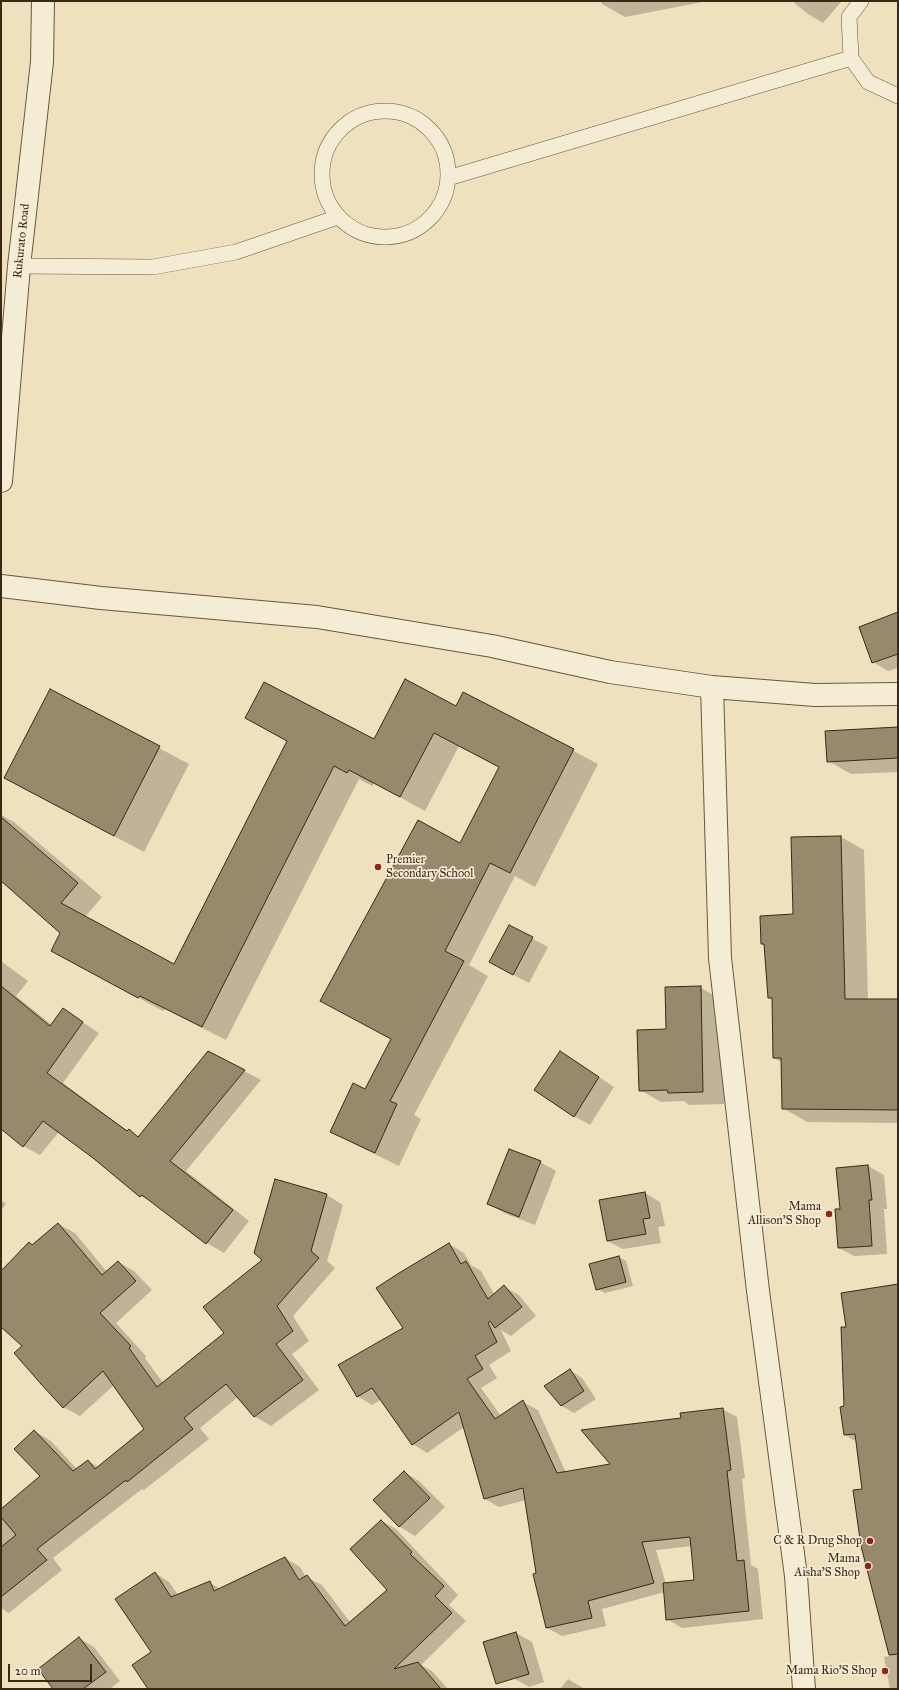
<!DOCTYPE html>
<style>
body{margin:0}
#map{position:relative;width:899px;height:1690px;overflow:hidden;background:#efe1be;font-family:"IM FELL Great Primer",serif}
canvas{display:block}
.frame{position:absolute;inset:0;border:2px solid #392915;pointer-events:none}
.scale{position:absolute;left:8px;top:1664px;width:84px;height:18px;box-sizing:border-box;border:2px solid #392915;border-top:0;padding-left:5px;font-size:12px;line-height:14px;white-space:nowrap;color:#392915;-webkit-text-stroke:3px #f5ecd5;paint-order:stroke}
</style>
<div id="map">
<canvas width="899" height="1690"></canvas>
<div class="frame"></div>
<div class="scale">20 m</div>
</div>
<script>
const ctx = document.querySelector('canvas').getContext('2d');
ctx.lineJoin = 'round';
function paint(path, color) { ctx.fillStyle = color; ctx.fill(path, 'evenodd'); }
const poly = rows => new Path2D(rows.map(r => 'M' + r).join(''));
function strokePath(path, color, width, dash) { ctx.strokeStyle = color; ctx.lineWidth = width; ctx.lineCap = dash ? 'butt' : 'round'; ctx.setLineDash(dash || []); ctx.stroke(path); }
function drawText(font, color, halo, rows, align = 'center') {
  ctx.font = font + ' "IM FELL Great Primer",serif'; ctx.lineWidth = 3.5; ctx.setLineDash([]); ctx.textBaseline = 'middle'; ctx.strokeStyle = halo; ctx.fillStyle = color; for (const [text, x, y, turn = 0] of rows) {
    ctx.save(); ctx.translate(x, y); ctx.rotate((+turn || 0) * Math.PI / 180); ctx.textAlign = isNaN(turn) ? turn : align; if (halo) ctx.strokeText(text, 0, 0); ctx.fillText(text, 0, 0); ctx.restore();
  }
}
const shadow = poly([
 [601,1,708,1,625,17,602,4],
 [792,1,840,1,841,2,823,23,808,14],
 [898,613,898,668,888,671,873,662],
 [50,690,189,764,144,852,5,778],
 [464,693,598,764,535,887,515,876,469,965,488,976,414,1115,421,1119,399,1166,356,1145,331,1131,365,1090,392,1039,460,844,500,767,459,746,425,811,374,783,372,786,359,779,226,1040,165,1009,163,1011,52,951,62,932,1,880,1,815,14,822,102,897,85,917,175,965,288,741,246,718,374,740,457,707],
 [898,728,898,772,851,774,828,761],
 [841,837,864,850,868,1000,898,1000,898,1123,807,1122,783,1108,783,1063,774,1058,773,999,769,997,765,945,762,943,794,915],
 [509,926,548,947,529,983,506,971],
 [1,961,28,981,16,996,52,1025,63,1009,99,1033,63,1083,128,1131,140,1137,208,1052,261,1080,186,1171,249,1221,224,1253,207,1243,158,1205,141,1196,94,1157,59,1132,40,1155,23,1146,1,1128],
 [701,988,722,1000,724,1104,689,1105,684,1101,661,1102,640,1090,667,1030],
 [575,1061,614,1087,590,1125,574,1116],
 [540,1162,556,1171,535,1225,504,1213,489,1204],
 [868,1166,884,1175,887,1209,884,1209,887,1254,854,1256,839,1248,841,1210,837,1169],
 [276,1180,327,1195,343,1205,327,1261,335,1268,293,1316,309,1341,292,1354,319,1390,271,1426,254,1416,238,1397,200,1428,209,1439,144,1490,142,1489,53,1558,62,1570,9,1613,1,1608,1,1510,42,1476,34,1431,51,1441,77,1469,88,1461,99,1467,146,1429,114,1385,80,1416,63,1407,23,1346,1,1325,1,1273,58,1224,75,1233,107,1272,118,1262,134,1271,152,1290,116,1323,146,1356,145,1358,163,1383,225,1334,264,1260],
 [645,1193,660,1202,665,1226,658,1227,661,1243,623,1249,607,1241],
 [1,1200,6,1204,1,1210],
 [449,1244,464,1253,471,1265,481,1271,494,1294,504,1287,519,1295,536,1316,511,1336,501,1330,511,1351,489,1365,497,1378,481,1388,501,1416,523,1402,538,1410,566,1473,612,1465,682,1419,722,1409,737,1417,745,1478,742,1479,751,1565,758,1569,763,1619,682,1628,667,1619,665,1592,602,1609,606,1626,562,1636,547,1628,526,1500,499,1507,485,1499,464,1427,427,1453,413,1444,382,1399,372,1405,357,1396,404,1329],
 [692,1546,696,1581,666,1584,656,1550],
 [619,1257,626,1261,633,1286,605,1293,597,1289],
 [898,1285,898,1689,890,1689,884,1657,890,1656,863,1546,863,1490,857,1442,845,1435,848,1328],
 [570,1370,582,1378,596,1399,574,1413,562,1406,546,1386],
 [404,1472,419,1481,445,1507,415,1536,400,1527,374,1500],
 [382,1521,396,1529,458,1595,449,1605,466,1621,421,1665,432,1671,448,1689,149,1689,155,1573,169,1582,178,1595,210,1583,221,1589,285,1558,300,1567,306,1577,322,1585,350,1622,389,1590,351,1549],
 [516,1633,532,1642,544,1682,529,1687,513,1678],
 [79,1638,94,1647,120,1681,110,1689,55,1689],
 [568,1679,583,1688,585,1689,560,1689]
]);
const building = poly([
 [898,612,898,654,872,663,859,627,898,612],
 [405,679,456,706,463,692,574,749,510,873,490,863,445,951,464,961,390,1101,397,1104,375,1153,330,1132,353,1083,365,1089,391,1039,320,1001,418,820,460,843,499,767,434,733,400,797,349,770,347,773,334,766,202,1027,140,996,138,998,51,951,60,933,1,881,1,817,78,883,61,903,174,964,287,741,245,718,264,682,374,739,405,679],
 [50,689,160,746,114,836,4,778,50,689],
 [898,727,898,758,827,762,825,731,898,727],
 [841,836,845,999,898,999,898,1110,782,1109,781,1058,773,1058,772,998,768,998,764,944,761,944,760,916,793,914,791,837,841,836],
 [509,925,533,937,513,975,489,962,509,925],
 [1,986,50,1026,63,1008,83,1022,47,1073,127,1131,129,1129,138,1137,208,1051,245,1070,170,1161,233,1210,206,1244,142,1195,140,1197,93,1158,43,1121,23,1147,1,1129,1,986],
 [701,986,703,1092,668,1093,667,1090,639,1091,637,1030,666,1029,665,987,701,986],
 [560,1051,599,1077,574,1117,534,1090,560,1051],
 [509,1149,541,1161,519,1217,487,1204,509,1149],
 [868,1165,872,1200,869,1200,872,1246,838,1248,835,1209,840,1209,836,1168,868,1165],
 [275,1179,327,1194,311,1251,319,1258,277,1306,293,1331,276,1344,303,1380,254,1417,226,1384,184,1418,193,1429,127,1482,126,1480,37,1549,47,1560,1,1597,1,1547,16,1535,1,1517,1,1509,40,1476,14,1449,34,1430,73,1471,88,1460,95,1469,144,1429,103,1371,63,1408,41,1384,14,1353,22,1346,1,1327,1,1271,29,1242,32,1245,58,1223,102,1275,118,1261,136,1281,100,1313,131,1346,129,1348,157,1387,224,1333,203,1307,262,1260,254,1253,275,1179],
 [645,1192,650,1218,643,1219,646,1234,607,1241,599,1200,645,1192],
 [449,1243,461,1264,466,1261,488,1299,504,1285,522,1307,495,1328,490,1321,488,1323,497,1342,475,1356,483,1369,467,1379,495,1419,523,1400,557,1473,610,1464,581,1430,681,1418,680,1413,723,1408,731,1470,727,1471,737,1561,744,1560,749,1611,666,1620,663,1583,694,1580,690,1537,642,1542,654,1583,588,1601,592,1618,546,1628,533,1574,536,1573,523,1488,484,1499,459,1412,412,1445,372,1388,357,1397,338,1365,403,1328,376,1288,399,1273,449,1243],
 [619,1256,626,1282,596,1290,589,1264,619,1256],
 [898,1284,898,1654,889,1655,861,1546,853,1490,862,1489,855,1434,844,1435,840,1407,844,1406,841,1327,846,1327,841,1293,898,1284],
 [570,1369,584,1391,561,1406,544,1386,570,1369],
 [404,1471,430,1498,399,1527,373,1500,404,1471],
 [381,1520,412,1552,410,1554,444,1586,435,1596,452,1613,394,1669,418,1662,441,1689,148,1689,132,1665,151,1652,115,1599,155,1572,171,1597,210,1581,214,1591,285,1557,299,1580,307,1575,345,1626,387,1590,350,1549,381,1520],
 [516,1632,529,1674,496,1684,483,1642,516,1632],
 [79,1637,106,1672,83,1689,53,1689,38,1669,79,1637]
]);
const service = poly([
 [861,1,849,17,851,58,868,82,898,96],
 '322 174a63 63 0 1 1 126 0a63 63 0 1 1-126 0Z',
 [448,178,851,58],
 [19,266,153,267,236,252,338,217]
]);
const minor = poly([
 [1,586,101,598,317,617,492,646,610,672,712,687,815,695,898,694],
 [712,687,720,958,758,1291,796,1576,804,1689]
]);
const tertiary = poly([
 [1,481,19,266,42,62,43,1]
]);
const markers = [
 [378,867,4,"#8f2418"],
 [829,1214,4,"#8f2418"],
 [870,1541,4,"#8f2418"],
 [868,1566,4,"#8f2418"],
 [885,1671,4,"#8f2418"]
];
const streetNames = [
 ["Rukurato Road",22,241,-84]
];
const poiNames = [
 ["Premier",386,860,"left"],
 ["Secondary School",386,874,"left"],
 ["Mama",821,1207],
 ["Allison'S Shop",821,1221],
 ["C & R Drug Shop",862,1541],
 ["Mama",860,1559],
 ["Aisha'S Shop",860,1573],
 ["Mama Rio'S Shop",877,1671]
];
paint(shadow, '#0003');
paint(building, '#98896d');
strokePath(building, '#392915', 1);
strokePath(service, '#66573f', 16);
strokePath(minor, '#66573f', 24);
strokePath(tertiary, '#66573f', 24);
strokePath(service, '#f5ecd5', 15);
strokePath(minor, '#f5ecd5', 22);
strokePath(tertiary, '#f5ecd5', 22);
for (const [x, y, r, color] of markers) { const dot = new Path2D(); dot.arc(x, y, r, 0, 2 * Math.PI); ctx.fillStyle = color; ctx.fill(dot); strokePath(dot, '#f5ecd5', 1.5); }
drawText('12px', '#392915', '#f5ecd5', streetNames);
drawText('12px', '#392915', '#f5ecd5', poiNames, 'right');
</script>
